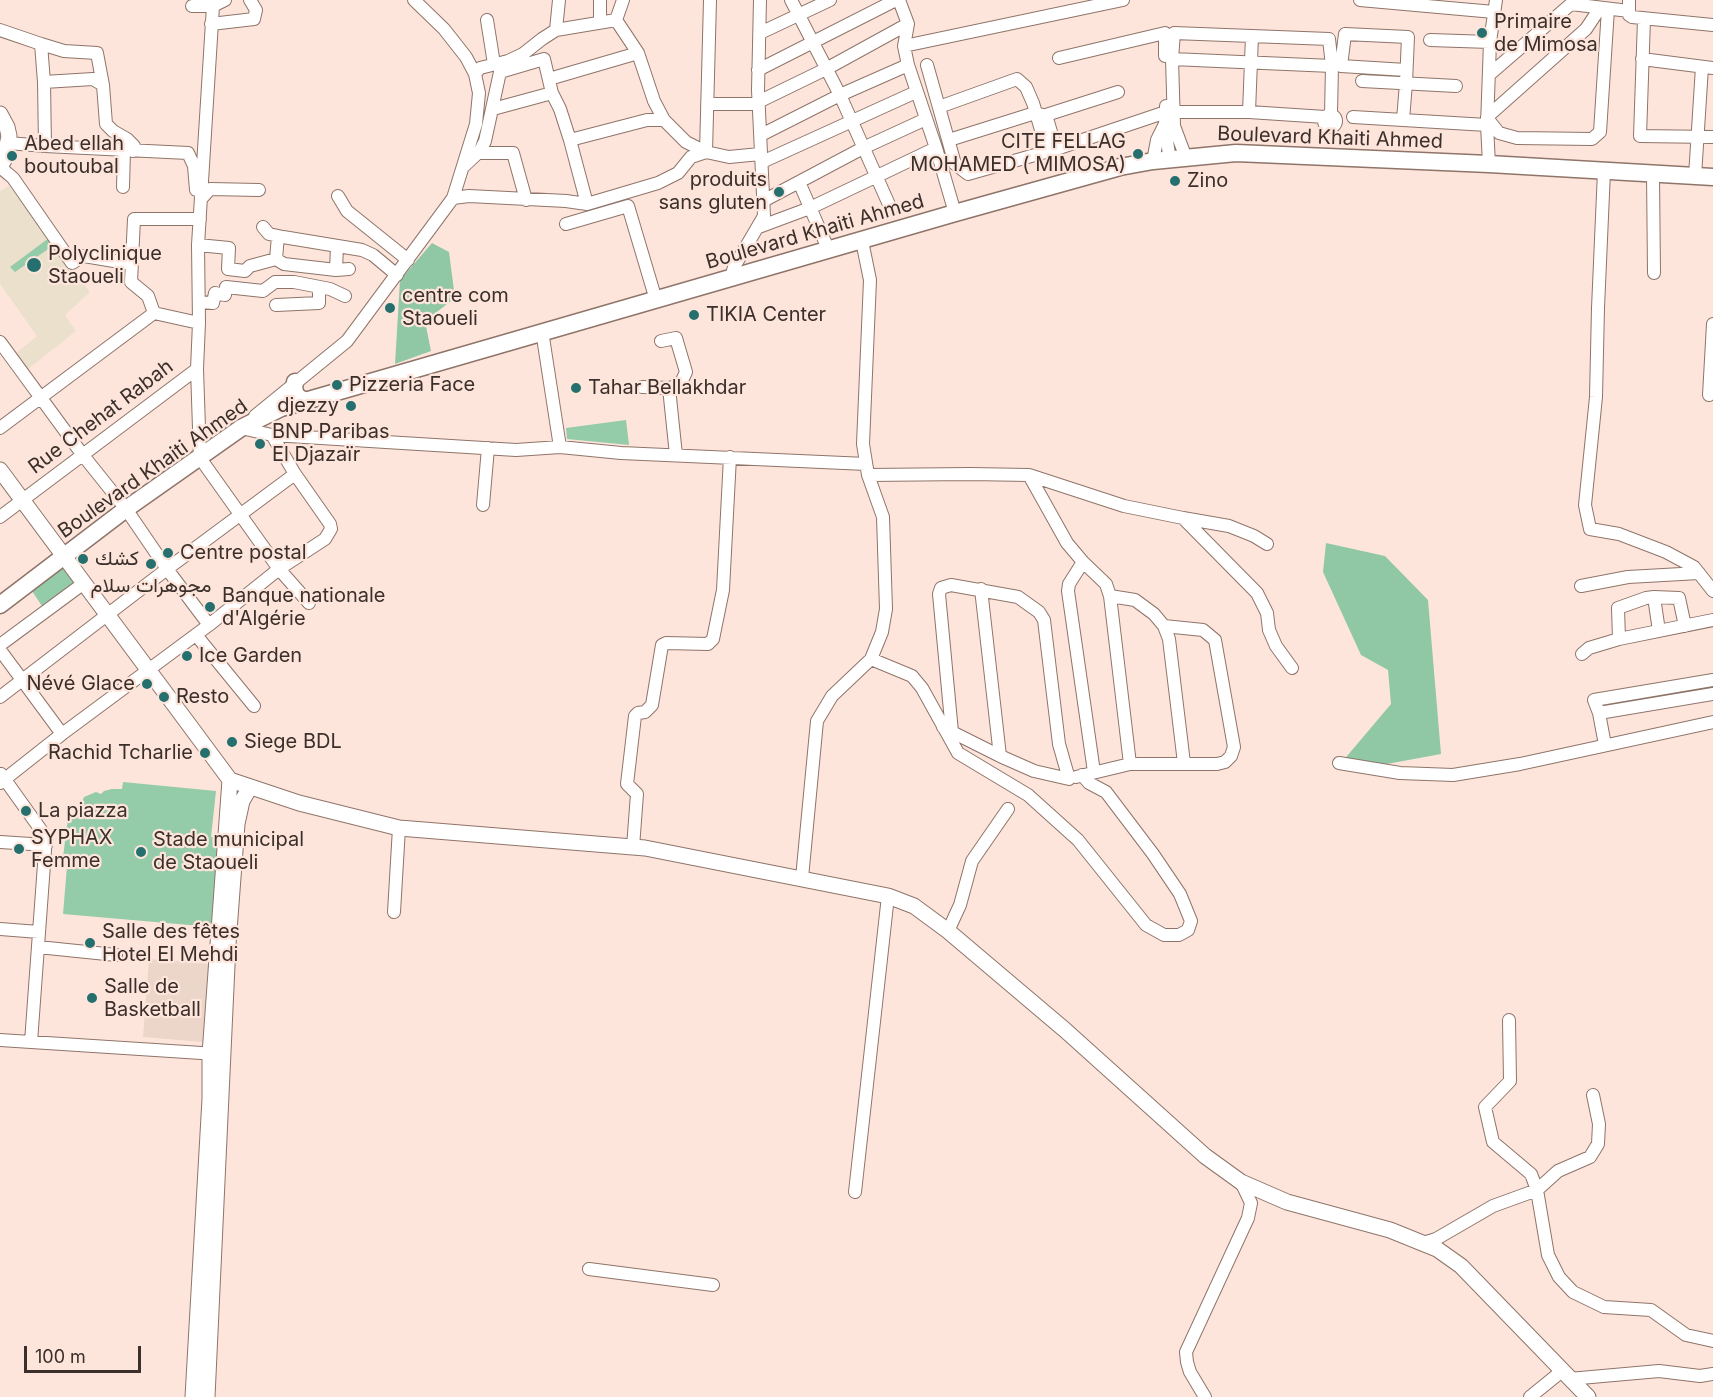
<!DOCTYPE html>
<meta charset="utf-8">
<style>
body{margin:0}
#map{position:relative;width:1713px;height:1397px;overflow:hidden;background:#fee5db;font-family:Inter,sans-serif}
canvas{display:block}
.scale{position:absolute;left:24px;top:1346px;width:117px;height:27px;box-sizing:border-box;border:3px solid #3a2f2a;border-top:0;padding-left:8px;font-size:18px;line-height:21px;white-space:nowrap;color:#3a2f2a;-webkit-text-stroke:4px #fee5db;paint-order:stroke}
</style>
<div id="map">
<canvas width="1713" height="1397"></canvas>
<div class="scale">100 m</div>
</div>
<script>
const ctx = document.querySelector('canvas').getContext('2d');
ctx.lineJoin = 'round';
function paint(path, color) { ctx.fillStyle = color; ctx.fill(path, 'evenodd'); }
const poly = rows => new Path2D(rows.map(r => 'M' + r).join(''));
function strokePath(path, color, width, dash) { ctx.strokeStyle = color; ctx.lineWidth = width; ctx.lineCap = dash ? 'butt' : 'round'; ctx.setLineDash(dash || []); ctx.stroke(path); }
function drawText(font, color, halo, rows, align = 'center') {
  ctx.font = font + ' Inter,Vazirmatn,sans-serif'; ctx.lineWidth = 4.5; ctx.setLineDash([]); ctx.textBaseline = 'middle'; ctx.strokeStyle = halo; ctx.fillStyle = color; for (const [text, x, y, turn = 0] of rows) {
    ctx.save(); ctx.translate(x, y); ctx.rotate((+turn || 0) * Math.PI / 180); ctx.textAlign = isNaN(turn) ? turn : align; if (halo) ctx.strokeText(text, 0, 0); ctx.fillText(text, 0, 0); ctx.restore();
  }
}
const education = poly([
 [149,959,210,964,203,1042,143,1037]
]);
const medical = poly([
 [9,186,90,292,65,315,76,331,28,369,16,353,37,336,0,284,0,191]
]);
const green = poly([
 [49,238,54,245,15,272,10,267],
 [626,420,629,445,567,439,566,428],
 [63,566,75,584,42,606,30,588],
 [123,782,216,791,211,837,219,838,212,927,63,914,67,866,62,865,68,818,76,818,84,797,96,792,101,794,104,791,112,789,122,789]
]);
const forest = poly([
 [432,243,449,252,455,298,425,321,431,351,395,364,400,280],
 [1326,543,1385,556,1428,600,1441,754,1376,766,1342,762,1391,704,1388,670,1361,655,1323,572]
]);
const minor = poly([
 [623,0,616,20,638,53,654,101,664,120,686,142,706,152,729,157,760,154],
 [791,0,840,95,891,209],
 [899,0,908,24,904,46,908,65,936,148,955,213],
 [1360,0,1494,12],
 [1629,0,1629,15,1632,17,1713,25],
 [192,6,213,6,225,0],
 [213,6,198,245,199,323,197,369,200,458,279,569,309,603],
 [1644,19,1640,136,1713,137],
 [487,20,494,64],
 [600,22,600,0],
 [211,24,254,19,256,10,250,0],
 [0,30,41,44],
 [556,30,559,0],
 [760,33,830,0],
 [1430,40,1490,42],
 [904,46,1123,0],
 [1059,58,1165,33,1165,56],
 [1172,59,1332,66],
 [1642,59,1713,68],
 [927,65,955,164,968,174,1056,149,1166,112,1249,112,1325,117],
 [758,70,896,0],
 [475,74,480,68,508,61,523,54,542,39,556,30,616,20],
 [1490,74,1571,4,1629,11],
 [549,79,638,53],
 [1362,81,1456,86],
 [44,82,41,44,64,51,97,53,103,85],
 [707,104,754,104,826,69,908,24],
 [939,107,1017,79,1026,87,1033,103,1047,150],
 [493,109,552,93],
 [1249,112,1252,36],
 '1324 121a6 6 0 1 1 12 0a6 6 0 1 1-12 0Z',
 [1353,117,1487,125],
 [1487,117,1586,29,1600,8],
 [1487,118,1499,133,1517,138,1592,139,1600,132,1608,9],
 [1403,120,1406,83,1408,37,1345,34,1341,66,1406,70],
 [761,135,840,95,908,65],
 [570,140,647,120,664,120],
 [949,140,1035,113,1043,115],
 [8,143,45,146,44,82,93,79,103,85,106,124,113,131,127,139,134,146,133,151],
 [45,146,188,153,194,166,196,190],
 [1056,149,1046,115,1118,92],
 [478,153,513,153,526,200],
 [1186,158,1174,126,1172,59,1174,33,1329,39,1332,66,1331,114],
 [1153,161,1157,140,1165,124,1166,106],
 [1170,161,1167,141,1174,126],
 [762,162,916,92],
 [1489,164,1487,125,1490,42,1496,0],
 [464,166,480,151,485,141,500,72,544,59,552,93,560,109,570,140,587,204],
 [0,167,13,178,72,263,84,256,132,264],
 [1604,171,1598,308,1596,397,1585,505,1590,529,1619,534,1666,552,1694,567,1713,591],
 [1653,174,1654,273],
 [1695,176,1702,67],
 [799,182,829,251],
 [123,187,124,150],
 [338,196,347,211,408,260],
 [453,198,469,196,566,201,587,204,658,183,678,173,691,157,706,152,710,0],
 [201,199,210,189,259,190],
 [765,200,863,148,926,119],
 [566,224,628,206,656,300],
 [263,227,269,234,283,237,362,250,373,255,397,275],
 [759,227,810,208,936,148],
 [198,245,229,248,228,269,245,271,250,266,276,259,284,264,336,270,349,269],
 [276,259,278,236],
 [336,270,337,246],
 [731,278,734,267,764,216,758,90,760,0],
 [199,302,213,303,215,293,225,295,226,287,263,291,275,282,294,282,330,289,345,296],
 [276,305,319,303,319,287],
 [154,313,148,296,131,282,134,219,200,219],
 [0,342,82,454,126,509,167,569,209,625],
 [642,387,669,388,680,385,686,372,676,338,661,341],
 [669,388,676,455],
 [1709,395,1713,324],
 [255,416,347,341,453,198,476,124,479,93,475,74,466,57,444,29,414,0],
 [0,428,154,313,199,323],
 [241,428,272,435,516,450,560,447,542,331],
 [560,447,621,453,866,464],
 [868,475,970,474,1029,475,1124,506,1183,518,1257,593,1267,613,1269,630,1276,646,1292,668],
 [1029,475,1067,543,1083,562,1106,584,1110,596,1130,764],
 [483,505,488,448],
 [0,517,197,369],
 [1183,518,1229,526,1254,536,1267,544],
 [1083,562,1069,584,1068,591,1094,772],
 [1581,586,1628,577,1699,573],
 [981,589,1000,756],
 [1110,596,1135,600,1154,614,1164,626,1169,639,1184,763],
 [1654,597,1679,598,1685,626],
 [196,635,254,706],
 [1619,639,1618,608,1646,598,1654,597,1659,631],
 [0,645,84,583],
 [0,650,62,734],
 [1582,654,1589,648,1619,639,1713,620],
 [871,659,912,676,922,688,958,753,1028,795,1078,840,1146,925,1164,935,1179,935,1188,930,1191,921,1180,894,1153,854,1106,792,1089,783,1082,775],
 [1713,680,1594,700,1599,713,1713,694],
 [0,697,167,569,295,474],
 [1599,713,1605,745],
 [943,727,952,732,1000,756,1034,771,1069,779,1059,744,1044,620,1039,612,1018,597,951,585,941,588,939,594,952,732],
 [1339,763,1400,773,1453,775,1520,764,1713,722],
 [1,774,46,837,31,1042],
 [1076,777,1130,764,1217,764,1225,762,1231,756,1234,747,1215,640,1203,630,1164,626],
 [0,783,62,734,209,625,279,569,325,539,331,529,330,524,295,474,272,435],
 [0,842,46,845],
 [633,847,637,794,627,784,635,716,638,713,645,712,652,705,662,645,666,643,708,644,713,639,723,590,730,457],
 [802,878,817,721,832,696,871,659,882,632,886,609,883,517,868,475,863,444,870,280,862,241],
 [394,912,399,828],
 [0,929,39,932],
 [948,931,960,905,972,861,1008,809],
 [38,947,116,955],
 [1509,1020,1510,1081,1485,1107,1493,1142,1531,1174,1537,1190,1548,1255,1559,1277,1573,1292,1604,1307,1651,1310,1686,1335,1713,1341],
 [0,1040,217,1054],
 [855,1192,888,896],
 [1423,1243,1436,1239,1493,1206,1537,1190,1558,1171,1590,1157,1598,1144,1599,1124,1593,1095],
 [589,1269,713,1285],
 [1569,1379,1659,1371,1700,1376,1713,1374],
 [1205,1397,1190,1372,1187,1362,1186,1352,1248,1218,1251,1203,1241,1182],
 [1530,1397,1562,1371]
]);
const major = poly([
 [0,114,7,127,9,136,4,160,0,167],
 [0,470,230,780],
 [230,780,299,803,399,828,645,848,888,896,914,906,948,931,1065,1030,1205,1156,1241,1182,1287,1202,1390,1230,1437,1249,1461,1266,1588,1397],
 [193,1397,210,1099,210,1054,230,780],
 [207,1397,228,944,237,824,242,801,250,787]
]);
const highway = poly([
 [295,382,294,388,296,395,301,399,308,401],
 [0,605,126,509,241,428,281,408,955,213,1120,167,1153,161,1236,153,1489,164,1713,177]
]);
const markers = [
 [1482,33,6,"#25706e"],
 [1138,154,6,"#25706e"],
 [12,156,6,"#25706e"],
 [1175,181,6,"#25706e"],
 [779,192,6,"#25706e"],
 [34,265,8,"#25706e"],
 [390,308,6,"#25706e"],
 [694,315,6,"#25706e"],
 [337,385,6,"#25706e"],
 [576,388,6,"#25706e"],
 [351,406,6,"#25706e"],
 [260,444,6,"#25706e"],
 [168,553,6,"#25706e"],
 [83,559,6,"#25706e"],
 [151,564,6,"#25706e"],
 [210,607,6,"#25706e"],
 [187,656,6,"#25706e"],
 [147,684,6,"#25706e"],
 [164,697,6,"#25706e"],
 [232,742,6,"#25706e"],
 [205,753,6,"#25706e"],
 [26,811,6,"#25706e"],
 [19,849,6,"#25706e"],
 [141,852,6,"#25706e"],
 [90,943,6,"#25706e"],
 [92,998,6,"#25706e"]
];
const poiNames = [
 ["Primaire",1494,22],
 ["de Mimosa",1494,45],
 ["CITE FELLAG",1126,142,"right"],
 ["MOHAMED ( MIMOSA)",1126,165,"right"],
 ["Abed ellah",24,144],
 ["boutoubal",24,167],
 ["produits",767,180,"right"],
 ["sans gluten",767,203,"right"],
 ["Zino",1187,181],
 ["Polyclinique",48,254],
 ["Staoueli",48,277],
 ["centre com",402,296],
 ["Staoueli",402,319],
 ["TIKIA Center",706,315],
 ["Pizzeria Face",349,385],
 ["Tahar Bellakhdar",588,388],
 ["djezzy",339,406,"right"],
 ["BNP Paribas",272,432],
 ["El Djazaïr",272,455],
 ["Centre postal",180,553],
 ["كشك",95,559],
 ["مجوهرات سلام",151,586,"center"],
 ["Banque nationale",222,596],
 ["d'Algérie",222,619],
 ["Ice Garden",199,656],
 ["Névé Glace",135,684,"right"],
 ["Resto",176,697],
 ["Siege BDL",244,742],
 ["Rachid Tcharlie",193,753,"right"],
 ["La piazza",38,811],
 ["SYPHAX",31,838],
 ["Femme",31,861],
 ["Stade municipal",153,840],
 ["de Staoueli",153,863],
 ["Salle des fêtes",102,932],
 ["Hotel El Mehdi",102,955],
 ["Salle de",104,987],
 ["Basketball",104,1010]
];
const streetNames = [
 ["Boulevard Khaiti Ahmed",1330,138,2],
 ["Boulevard Khaiti Ahmed",815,232,-16],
 ["Rue Chehat Rabah",101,417,-37],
 ["Boulevard Khaiti Ahmed",153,469,-35]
];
paint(education, '#ecd5c9');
paint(medical, '#ebe0cb');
paint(green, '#94cba8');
paint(forest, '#90c8a5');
strokePath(minor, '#8f7469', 14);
strokePath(major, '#8f7469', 17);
strokePath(highway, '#8f7469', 19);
strokePath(minor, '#fff', 12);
strokePath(major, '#fff', 15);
strokePath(highway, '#fff', 16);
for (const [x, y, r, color] of markers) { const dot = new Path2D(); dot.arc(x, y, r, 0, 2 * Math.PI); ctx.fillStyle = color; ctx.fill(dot); strokePath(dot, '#fee5db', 2); }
drawText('20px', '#3a2f2a', '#fee5db', poiNames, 'left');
drawText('20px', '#3a2f2a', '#fee5db', streetNames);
</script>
